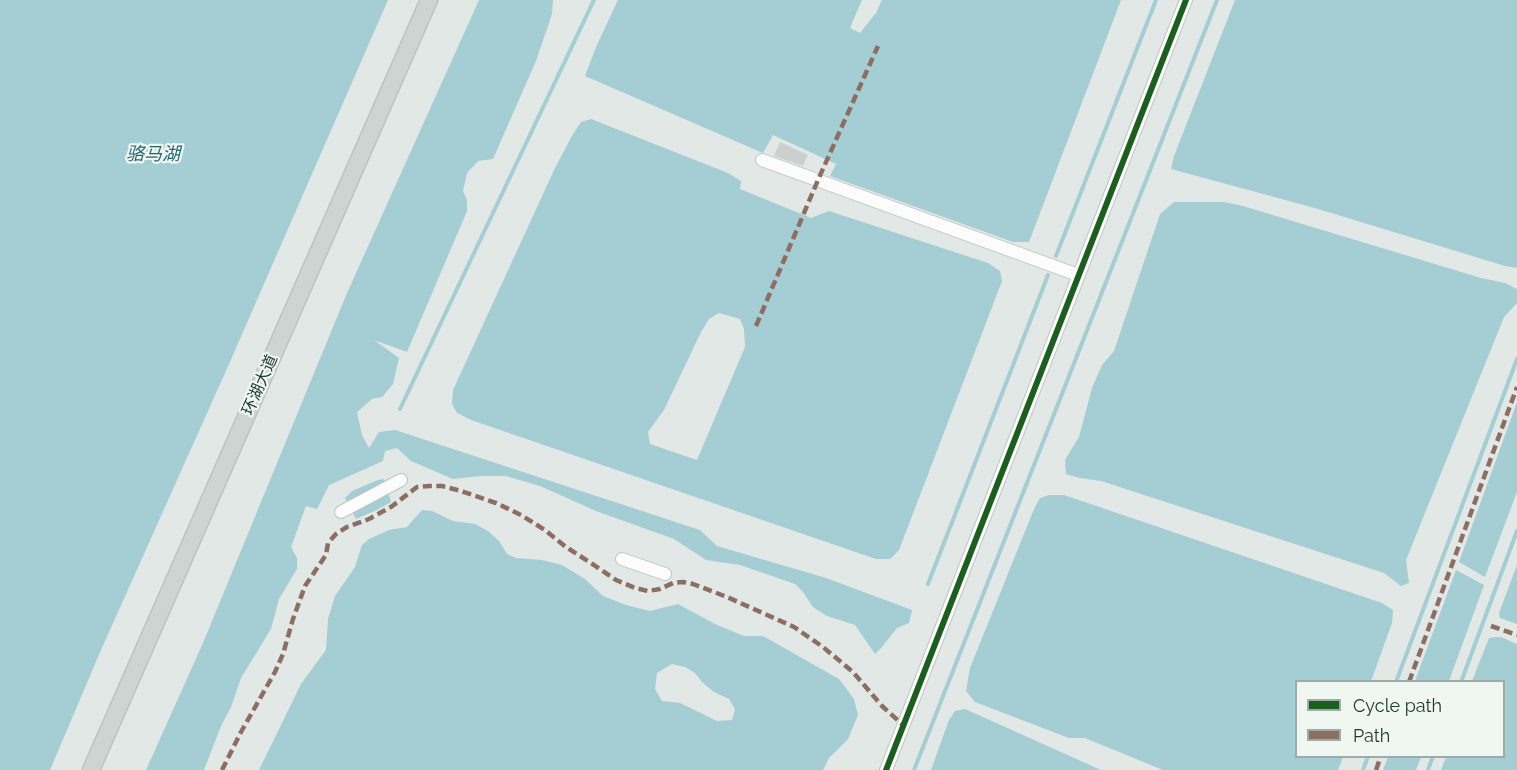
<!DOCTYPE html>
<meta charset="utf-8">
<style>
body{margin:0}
#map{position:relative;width:1517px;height:770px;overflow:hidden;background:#e2e8e5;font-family:Raleway,sans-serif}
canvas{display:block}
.legend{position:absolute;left:1295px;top:680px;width:210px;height:78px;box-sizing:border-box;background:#f0f7f3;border:2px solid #9eaba6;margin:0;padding:8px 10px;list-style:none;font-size:18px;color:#223933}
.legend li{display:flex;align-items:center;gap:12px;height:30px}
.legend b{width:30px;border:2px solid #9eaba6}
</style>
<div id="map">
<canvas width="1517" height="770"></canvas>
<ul class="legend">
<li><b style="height:8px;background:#1b5e20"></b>Cycle path</li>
<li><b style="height:8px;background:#8d6e63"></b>Path</li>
</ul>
</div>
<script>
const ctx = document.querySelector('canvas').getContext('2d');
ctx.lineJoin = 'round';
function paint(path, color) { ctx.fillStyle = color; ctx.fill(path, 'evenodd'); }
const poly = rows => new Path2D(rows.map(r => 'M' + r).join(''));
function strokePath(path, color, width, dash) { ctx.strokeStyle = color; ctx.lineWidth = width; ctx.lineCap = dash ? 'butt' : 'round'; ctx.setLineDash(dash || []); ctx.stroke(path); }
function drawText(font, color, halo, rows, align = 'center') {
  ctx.font = font + ' Raleway,"Noto Sans SC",sans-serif'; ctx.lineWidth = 4.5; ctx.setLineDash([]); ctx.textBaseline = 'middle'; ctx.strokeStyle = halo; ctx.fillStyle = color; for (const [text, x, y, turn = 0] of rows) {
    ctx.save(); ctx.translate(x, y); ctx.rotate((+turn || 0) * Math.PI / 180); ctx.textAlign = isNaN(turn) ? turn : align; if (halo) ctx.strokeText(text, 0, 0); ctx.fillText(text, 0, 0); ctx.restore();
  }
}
const water = poly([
 [0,0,388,0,229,364,101,650,50,770,0,770],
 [479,0,553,0,552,14,536,61,493,159,478,161,467,173,463,191,467,200,467,211,407,352,374,340,399,358,393,384,382,397,372,399,357,412,362,435,369,448,379,432,395,430,700,530,717,546,826,578,912,610,909,623,897,628,882,647,875,654,855,625,827,616,813,607,803,592,795,584,740,565,706,560,674,539,596,511,540,486,506,476,480,476,453,479,411,461,397,448,385,451,383,461,329,485,317,509,306,506,291,547,297,558,297,569,279,599,271,629,241,678,231,707,221,726,204,770,146,770,203,643,347,293],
 [618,0,862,0,850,28,860,33,876,13,882,0,1121,0,1029,242,1013,242,830,176,836,164,773,135,763,153,585,76,596,47],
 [1235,0,1517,0,1517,268,1505,266,1315,208,1171,169,1174,156],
 [591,119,728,173,741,181,740,189,811,218,829,211,988,263,1000,271,1002,281,899,550,890,559,876,559,471,420,457,413,452,404,453,390,555,168,573,134,581,122],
 [719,313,740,319,744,329,745,347,697,460,650,444,648,432,664,410,701,332,709,319],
 [1174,202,1224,202,1243,206,1481,278,1505,283,1517,289,1517,303,1504,317,1406,560,1409,583,1401,586,1384,573,1101,481,1080,478,1066,474,1065,460,1079,437,1092,388,1102,365,1114,351,1160,214],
 [1517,402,1517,492,1485,577,1459,562],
 [384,479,391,502,377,510,356,519,345,498,352,491,378,480],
 [1049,495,1064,495,1382,603,1393,610,1392,623,1371,681,1296,682,1296,756,1343,757,1338,770,1163,770,1085,738,1069,738,975,702,966,691,970,668,1034,509,1040,498],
 [422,510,432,511,453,521,475,524,488,531,499,541,507,554,516,558,542,560,562,565,585,579,603,596,626,605,650,611,678,604,715,624,744,636,763,636,839,679,854,699,858,715,848,739,829,758,823,770,259,770,301,684,326,650,328,619,335,596,355,567,362,545,369,539,389,530,407,527],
 [672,664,685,667,695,673,702,682,714,692,729,699,735,709,732,720,717,721,680,703,662,701,655,689,657,673],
 [1517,565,1517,624,1500,618,1499,613],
 [1456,570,1484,585,1449,681,1415,681],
 [1495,637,1501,637,1517,644,1517,770,1441,770,1446,757,1504,756,1504,682,1472,681,1489,638],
 [965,709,1101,770,931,770,949,720,955,711],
 [1388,757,1388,756,1421,757,1416,770,1383,770]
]);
const stream = poly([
 [1056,256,1156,0],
 [400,409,594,0],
 [928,584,1048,275],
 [1396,682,1517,359],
 [1461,682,1517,531],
 [914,770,1217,0],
 [1363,770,1368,756],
 [1428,770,1433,756]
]);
const building = poly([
 [780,142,808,155,803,166,774,156]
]);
const minor = poly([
 [762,160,1078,275],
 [341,512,401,480],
 [622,559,665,574],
 [886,770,1186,0]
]);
const major = poly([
 [91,770,429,0]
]);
const quiet = poly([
 [756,326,818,180,878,46],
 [1491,626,1517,635],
 [1409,682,1517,387],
 [222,770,241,732,275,672,283,654,293,619,305,586,326,555,328,543,336,534,347,527,369,519,391,507,417,487,430,486,442,486,461,491,496,503,521,515,545,530,566,547,594,565,616,580,635,588,648,591,660,589,673,583,683,582,693,584,727,597,794,627,823,647,853,672,882,706,903,725],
 [1376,770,1381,756]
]);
const cycleway = poly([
 [886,770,1186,0]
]);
const streetNames = [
 ["环湖大道",260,385,-66]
];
const waterNames = [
 ["骆马湖",153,155]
];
paint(water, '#a4cdd4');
strokePath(stream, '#a4cdd4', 4);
paint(building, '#cbd0ce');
strokePath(minor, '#bfc4c2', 14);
strokePath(major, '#bcc4c1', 19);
strokePath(minor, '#fbfcfb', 12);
strokePath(major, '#cdd4d2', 16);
strokePath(quiet, '#8d6e63', 4.5, [9, 4.5]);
strokePath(cycleway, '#1b5e20', 6);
drawText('16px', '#223933', '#f0f7f3', streetNames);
drawText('italic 18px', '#206471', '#f0f7f3', waterNames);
</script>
